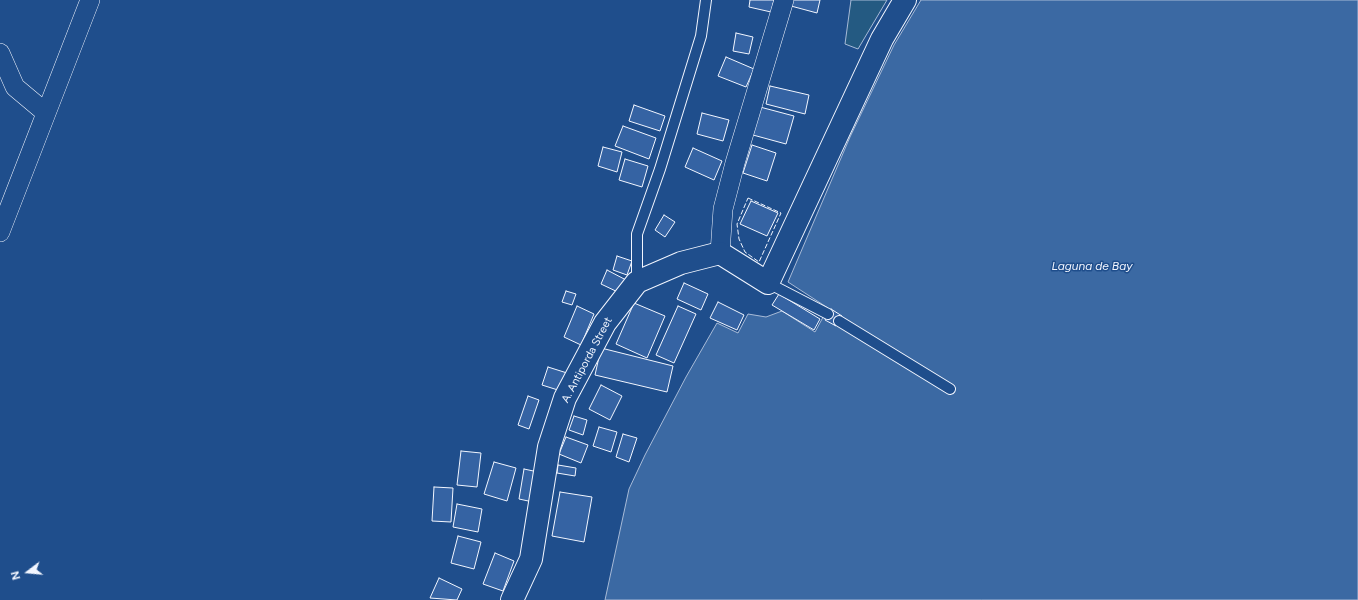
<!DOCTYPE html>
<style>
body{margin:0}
#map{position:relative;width:1358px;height:600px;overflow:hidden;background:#1f4e8c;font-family:Figtree,sans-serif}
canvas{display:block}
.north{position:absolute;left:8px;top:552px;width:40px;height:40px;-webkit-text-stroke:3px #1f4e8c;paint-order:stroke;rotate:254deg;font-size:11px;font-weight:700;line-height:16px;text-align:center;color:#f2f6ff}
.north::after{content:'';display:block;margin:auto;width:14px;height:18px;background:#f2f6ff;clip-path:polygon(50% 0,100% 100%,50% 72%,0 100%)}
</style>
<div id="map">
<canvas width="1358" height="600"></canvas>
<div class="north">N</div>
</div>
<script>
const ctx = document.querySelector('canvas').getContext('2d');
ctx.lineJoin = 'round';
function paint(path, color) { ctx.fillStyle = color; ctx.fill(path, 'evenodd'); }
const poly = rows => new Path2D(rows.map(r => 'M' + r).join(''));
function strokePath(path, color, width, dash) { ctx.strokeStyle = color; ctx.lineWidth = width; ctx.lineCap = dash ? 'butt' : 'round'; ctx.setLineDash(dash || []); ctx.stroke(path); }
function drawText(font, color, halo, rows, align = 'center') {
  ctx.font = font + ' Figtree,sans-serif'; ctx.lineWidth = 3; ctx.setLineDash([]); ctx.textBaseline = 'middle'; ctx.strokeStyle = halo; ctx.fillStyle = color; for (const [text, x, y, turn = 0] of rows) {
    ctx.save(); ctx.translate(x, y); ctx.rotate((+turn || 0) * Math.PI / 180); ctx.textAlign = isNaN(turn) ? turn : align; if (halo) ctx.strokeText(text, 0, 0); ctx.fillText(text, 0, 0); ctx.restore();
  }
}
const green = poly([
 [851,0,887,0,858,49,845,44,851,0]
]);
const water = poly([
 [921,0,1358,0,1358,600,605,600,629,489,645,455,686,377,717,323,738,333,748,314,766,317,782,311,815,332,828,308,788,282,850,137,894,45,921,0]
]);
const building = poly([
 [750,0,774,0,771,12,749,7,750,0],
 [793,0,820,0,817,13,791,6,793,0],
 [736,33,753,37,749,54,733,51,736,33],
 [726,57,754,69,746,87,718,76,726,57],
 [770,86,809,95,805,114,766,104,770,86],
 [634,105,665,116,660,131,629,121,634,105],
 [760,107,794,116,786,144,753,135,760,107],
 [702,113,729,120,723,141,697,134,702,113],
 [623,126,656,138,649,159,615,146,623,126],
 [752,145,776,153,767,181,743,173,752,145],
 [603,147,622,152,617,172,598,166,603,147],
 [693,148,722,161,714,180,685,167,693,148],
 [625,159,648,166,642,187,619,180,625,159],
 [751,201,778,213,767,236,740,224,751,201],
 [664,215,675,222,665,237,655,230,664,215],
 [617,256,632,261,627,275,613,270,617,256],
 [607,270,628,281,622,294,601,284,607,270],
 [684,283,708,294,701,310,677,299,684,283],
 [566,291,576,294,572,305,562,302,566,291],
 [779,294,820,319,814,330,772,305,779,294],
 [718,302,744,315,737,330,710,318,718,302],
 [634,303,665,316,647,358,616,344,634,303],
 [577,306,594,314,581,345,564,337,577,306],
 [678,306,696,314,674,363,656,355,678,306],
 [831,309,842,316,836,326,825,320,831,309],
 [601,348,673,366,667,392,595,375,601,348],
 [548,367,567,373,561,391,542,385,548,367],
 [601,385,622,396,610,420,589,409,601,385],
 [528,396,539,400,529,429,518,425,528,396],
 [574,416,587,420,583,435,569,430,574,416],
 [599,427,617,432,611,452,593,446,599,427],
 [623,434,637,438,629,462,616,457,623,434],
 [566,437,588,445,581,463,559,454,566,437],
 [461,451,481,453,477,487,457,485,461,451],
 [494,462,516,468,507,501,484,494,494,462],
 [558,465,576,468,575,476,557,473,558,465],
 [524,469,538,472,533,502,519,499,524,469],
 [434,487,453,488,451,522,432,521,434,487],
 [560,492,592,497,584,542,552,536,560,492],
 [457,504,482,509,478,532,453,527,457,504],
 [458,536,481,542,474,569,451,563,458,536],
 [495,553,514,561,503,591,483,584,495,553],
 [439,578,462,589,457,600,430,598,439,578]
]);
const service = poly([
 [637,282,637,234,660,169,701,36,706,0],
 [768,283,828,314],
 [839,321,950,389]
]);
const minor = poly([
 [0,53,15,87,46,113],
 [0,232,90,0],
 [720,253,723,209,735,163,784,0]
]);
const tertiary = poly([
 [512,600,531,559,549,447,565,398,605,323,637,282,681,263,720,253,768,283,882,39,905,0]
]);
const fence = poly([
 [748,198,781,213,759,262,745,252,739,239,737,224,748,198]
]);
const streetNames = [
 ["A. Antiporda Street",587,360,-62]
];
const waterNames = [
 ["Laguna de Bay",1092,266]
];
paint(green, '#245a82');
strokePath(green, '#a8bbd7', 1);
paint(water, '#3b69a3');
strokePath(water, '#a8bbd7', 1);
paint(building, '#3563a3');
strokePath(building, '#f2f6ff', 1);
strokePath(service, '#f2f6ff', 12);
strokePath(minor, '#f2f6ff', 20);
strokePath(tertiary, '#f2f6ff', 24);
strokePath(service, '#1f4e8c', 10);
strokePath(minor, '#1f4e8c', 19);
strokePath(tertiary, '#1f4e8c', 22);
strokePath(fence, '#f2f6ff', 1, [5, 2]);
drawText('11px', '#f2f6ff', '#1f4e8c', streetNames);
drawText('italic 12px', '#f2f6ff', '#1f4e8c', waterNames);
</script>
